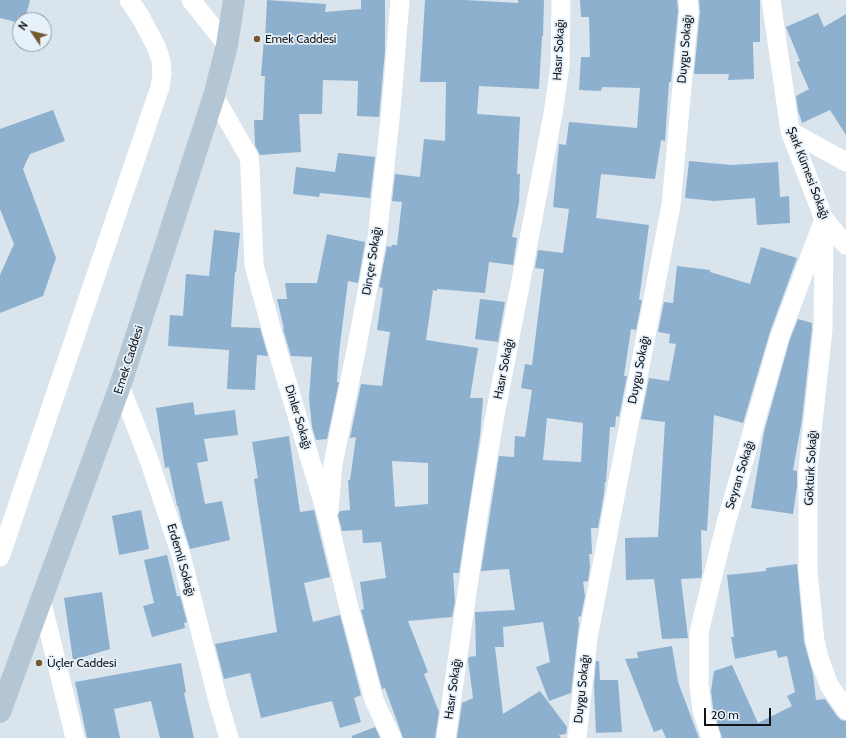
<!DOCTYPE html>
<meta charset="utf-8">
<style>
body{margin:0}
#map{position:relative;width:846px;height:738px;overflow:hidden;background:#d9e4ed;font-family:Cabin,sans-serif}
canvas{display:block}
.north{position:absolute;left:12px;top:12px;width:40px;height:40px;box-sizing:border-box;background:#e6f1fa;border:1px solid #9199a0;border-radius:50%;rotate:305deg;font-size:11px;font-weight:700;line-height:16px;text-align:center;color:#121619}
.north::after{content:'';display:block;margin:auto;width:14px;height:18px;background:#78592e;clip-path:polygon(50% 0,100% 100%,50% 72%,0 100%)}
.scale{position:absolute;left:704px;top:708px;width:67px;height:18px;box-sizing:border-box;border:2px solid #121619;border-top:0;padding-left:5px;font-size:12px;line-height:14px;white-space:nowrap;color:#121619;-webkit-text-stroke:3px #e6f1fa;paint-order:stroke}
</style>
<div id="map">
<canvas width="846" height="738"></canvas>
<div class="north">N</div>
<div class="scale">20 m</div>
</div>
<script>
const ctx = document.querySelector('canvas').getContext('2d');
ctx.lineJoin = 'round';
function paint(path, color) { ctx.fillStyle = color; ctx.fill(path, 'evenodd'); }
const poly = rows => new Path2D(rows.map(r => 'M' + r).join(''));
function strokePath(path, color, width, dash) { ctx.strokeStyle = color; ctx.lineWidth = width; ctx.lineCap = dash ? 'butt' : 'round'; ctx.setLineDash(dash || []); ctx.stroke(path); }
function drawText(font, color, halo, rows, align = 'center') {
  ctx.font = font + ' Cabin,sans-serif'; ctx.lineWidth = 3.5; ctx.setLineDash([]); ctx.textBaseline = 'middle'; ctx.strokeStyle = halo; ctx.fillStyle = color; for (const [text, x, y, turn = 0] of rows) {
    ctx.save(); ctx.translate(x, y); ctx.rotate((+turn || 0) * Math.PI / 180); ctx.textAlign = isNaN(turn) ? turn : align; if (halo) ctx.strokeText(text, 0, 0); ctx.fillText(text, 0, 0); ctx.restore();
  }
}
const building = poly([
 [0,0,30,0,25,20,20,20,20,23,0,18],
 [267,0,326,4,325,12,361,9,361,0,385,0,385,51,379,117,357,116,358,81,323,80,322,114,299,114,301,152,260,155,255,145,254,120,263,120,265,76,261,76,264,39,265,39],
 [425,0,465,0,518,3,518,0,544,0,543,36,542,36,539,89,479,86,477,114,520,117,517,174,520,174,519,203,512,237,517,238,513,265,489,262,485,293,437,289,437,291,433,290,426,340,478,348,470,398,483,398,480,436,459,573,453,573,455,602,452,617,408,621,428,672,424,674,439,712,435,738,403,738,385,688,382,689,361,610,364,609,360,582,386,578,381,542,363,543,362,530,342,531,338,515,340,511,350,510,348,480,350,480,356,437,350,438,361,384,382,386,390,332,377,330,383,288,379,287,387,246,391,247,392,245,397,245,402,202,392,201,395,174,420,177,424,139,445,141,446,82,420,82],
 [392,461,428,463,428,504,395,507],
 [580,0,677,0,678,11,671,82,669,82,665,141,661,140,655,179,601,174,596,218,649,225,639,300,642,300,636,330,631,329,624,376,627,376,619,417,616,416,615,427,610,427,606,482,605,482,604,494,598,528,591,528,592,554,589,554,590,567,588,581,583,582,585,596,581,616,578,617,579,624,571,693,549,701,536,667,550,662,543,622,503,627,504,647,495,647,503,714,540,691,567,727,566,734,559,735,561,738,457,738,462,703,473,698,468,660,469,657,476,656,475,612,515,610,509,569,481,571,499,456,514,457,515,436,525,437,532,390,521,388,525,364,532,365,544,269,535,268,538,250,563,253,569,209,553,207,559,144,566,145,569,122,637,128,640,88,602,87,601,91,579,90,581,57,590,57,589,17,581,17],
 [547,418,583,423,581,462,543,460],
 [699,0,760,0,760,42,753,42,754,79,728,80,729,74,694,74,700,12],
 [818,13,824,27,846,14,846,135,830,110,802,123,798,110,796,96,809,89,797,62,800,61,786,27],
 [53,110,65,141,30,154,23,169,56,258,43,296,0,313,0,275,14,244,0,209,0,129],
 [338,153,375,157,370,198,320,193,319,197,293,194,296,167,335,172],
 [689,161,732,165,778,162,780,197,789,196,790,223,757,225,755,198,714,201,685,198],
 [214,230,240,233,236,272,235,272,231,327,260,328,268,356,257,355,255,390,227,389,229,350,168,346,170,315,183,316,186,274,209,276],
 [327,234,365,242,358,283,348,281,339,353,337,382,339,382,327,439,316,440,312,427,309,398,312,357,291,356,283,329,284,329,277,299,287,299,285,283,317,283],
 [761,247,797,258,770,332,743,423,714,415,707,531,701,530,702,573,701,578,681,579,688,638,662,639,654,579,626,580,625,538,658,537,665,422,641,419,649,378,669,381,676,344,669,343,670,334,658,332,664,302,673,303,677,266,710,270,710,272,750,284],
 [480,299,505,302,498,342,475,339],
 [798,319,812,323,812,328,802,420,793,470,797,471,797,486,793,514,751,508,764,432,790,339],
 [193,402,195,415,235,410,238,435,204,439,208,461,197,463,205,504,222,501,230,540,190,549,182,523,178,506,177,506,169,467,165,468,156,408],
 [289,436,300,512,314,510,330,577,304,583,313,622,340,615,361,695,354,698,361,722,340,728,332,701,261,718,250,673,224,679,215,644,277,632,254,479,258,478,252,442],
 [141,510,149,549,119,555,112,516],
 [167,555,177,596,180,596,187,622,184,623,185,628,152,637,143,606,154,603,144,560],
 [797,564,804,642,813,674,816,700,825,699,837,716,841,720,846,721,846,738,722,738,713,708,711,691,714,671,732,665,758,723,792,706,787,696,795,692,787,656,778,658,776,650,735,659,731,637,734,637,727,575,766,571,766,568],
 [102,592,110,649,73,660,64,598],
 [672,646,678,682,699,738,666,738,662,729,654,732,625,659,638,658,637,652],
 [596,661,599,661,600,680,618,680,622,732,596,733,594,686],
 [181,663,186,692,184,693,194,738,160,738,151,701,114,709,120,738,87,738,75,682],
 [375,727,380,738,352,738,352,736]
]);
const street = poly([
 [191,0,227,45],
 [771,0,790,131,824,219,846,245],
 [214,96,249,157,250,167,254,265,275,342,328,519,347,600,374,700,392,738],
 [790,131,846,162],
 [824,233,823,329,808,469,808,571,815,641,820,661,829,685,846,710],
 [120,386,148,457,181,555,218,701,229,738],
 [329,510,333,464,356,351,377,239,391,110,400,0],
 [0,557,160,87,162,74,161,61,157,48,140,16,129,0],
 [41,599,75,738],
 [446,738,479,510,493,426,553,114,560,66,561,0],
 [577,738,588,638,671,205,689,11,688,0],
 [711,738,702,710,699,685,699,633,707,599,726,523,780,336,824,219]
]);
const secondary = poly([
 [0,712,120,386,214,96,227,45,234,0]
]);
const markers = [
 [257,39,4,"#78592e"],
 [39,663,4,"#78592e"]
];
const poiNames = [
 ["Emek Caddesi",265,39],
 ["Üçler Caddesi",47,663]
];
const streetNames = [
 ["Duygu Sokağı",685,49,-85],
 ["Hasır Sokağı",559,50,-87],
 ["Şark Kümesi Sokağı",808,173,69],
 ["Dinçer Sokağı",372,261,-81],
 ["Emek Caddesi",129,360,-72],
 ["Hasır Sokağı",504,369,-79],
 ["Duygu Sokağı",639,370,-79],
 ["Dinler Sokağı",298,417,73],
 ["Göktürk Sokağı",811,468,-87],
 ["Seyran Sokağı",740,475,-73],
 ["Erdemli Sokağı",181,560,74],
 ["Hasır Sokağı",453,689,-82],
 ["Duygu Sokağı",582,689,-84]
];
paint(building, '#8cb0ce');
strokePath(street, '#fff', 19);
strokePath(secondary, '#b4c6d4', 22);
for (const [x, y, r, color] of markers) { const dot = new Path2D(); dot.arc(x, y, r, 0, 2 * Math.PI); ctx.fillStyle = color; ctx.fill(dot); strokePath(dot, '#e6f1fa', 1.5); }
drawText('12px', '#121619', '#e6f1fa', poiNames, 'left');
drawText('12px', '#121619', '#e6f1fa', streetNames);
</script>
